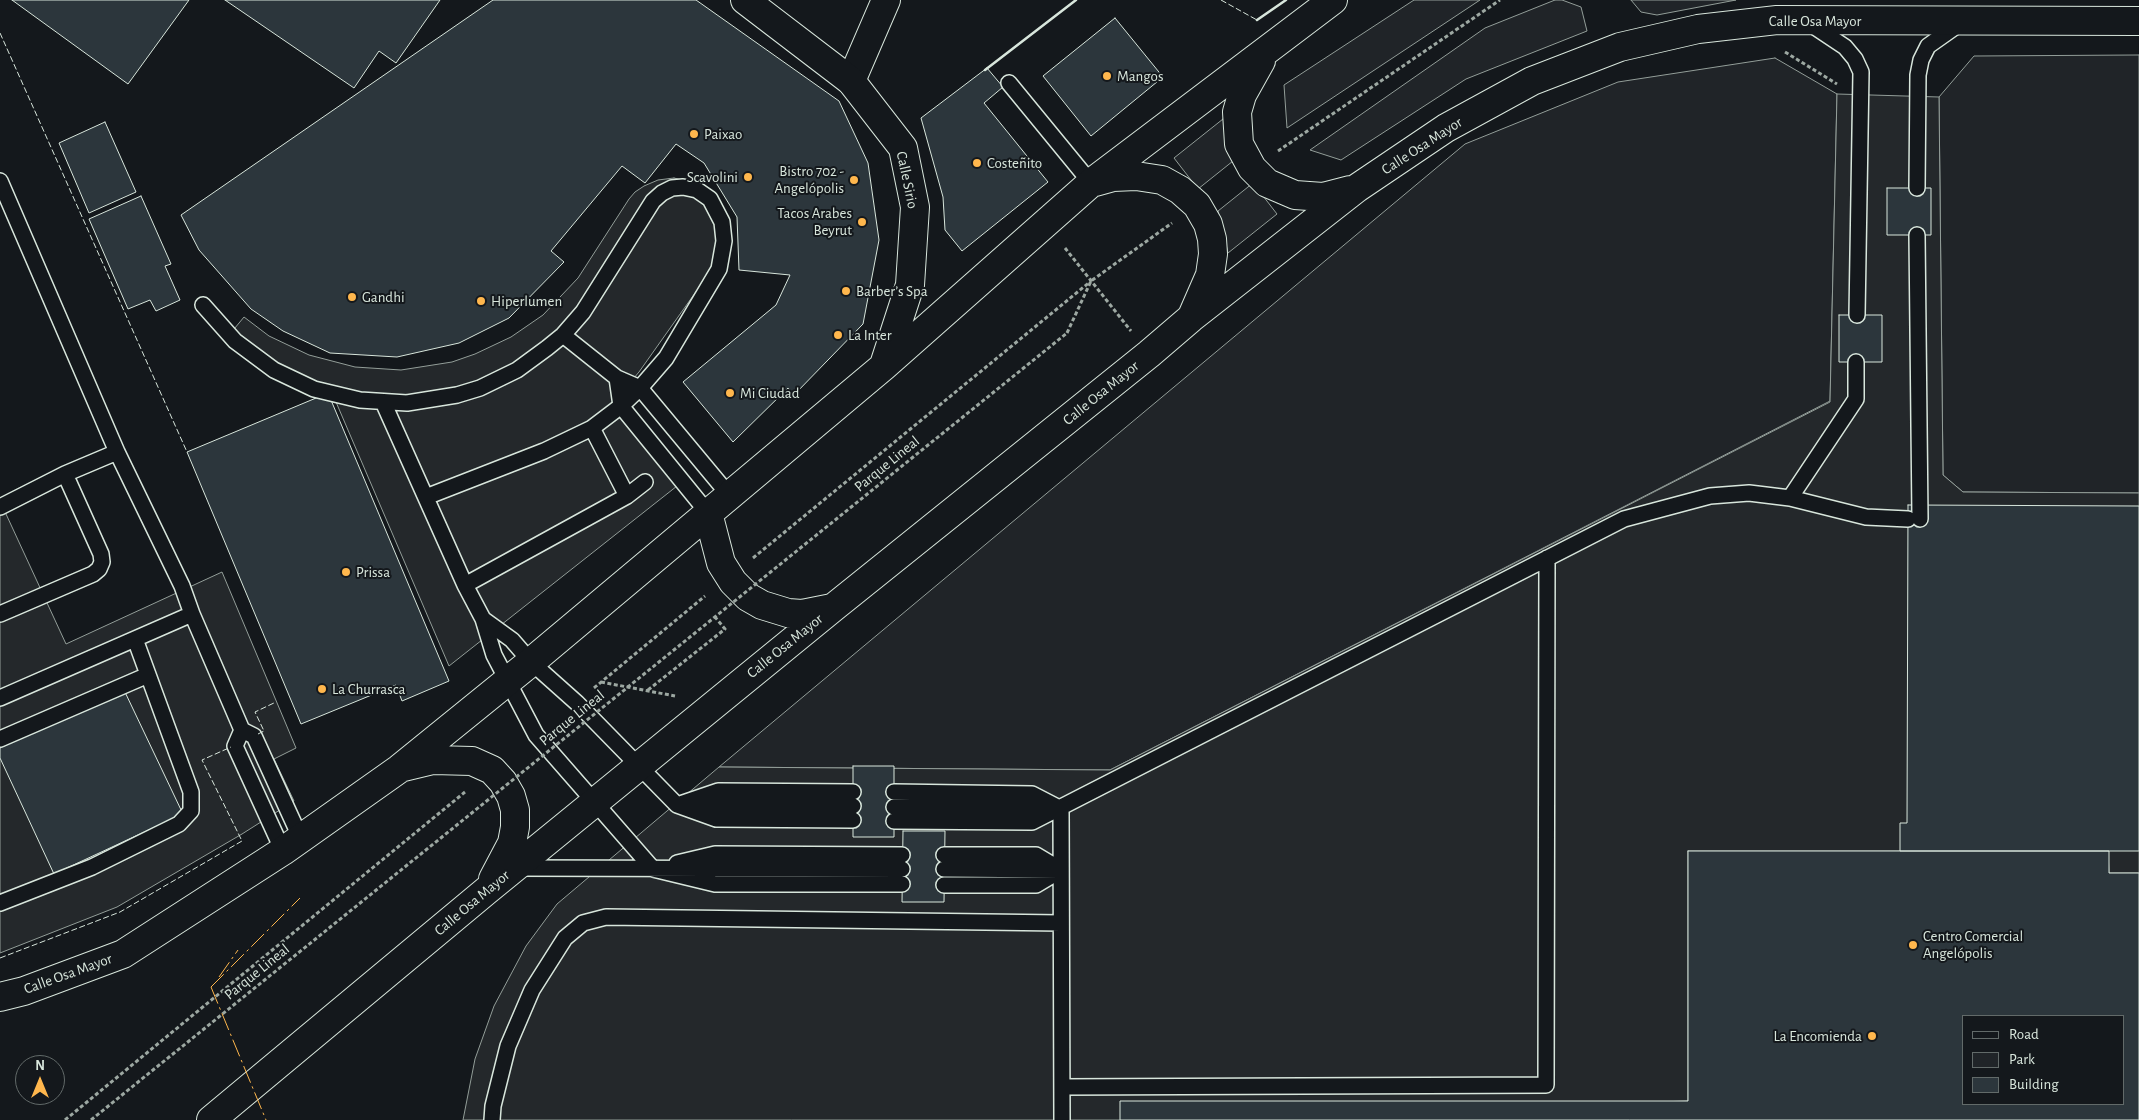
<!DOCTYPE html>
<meta charset="utf-8">
<style>
body{margin:0}
#map{position:relative;width:2139px;height:1120px;overflow:hidden;background:#14181c;font-family:"Alegreya Sans",sans-serif}
canvas{display:block}
.legend{position:absolute;left:1962px;top:1015px;width:162px;height:90px;box-sizing:border-box;background:#14181c;border:1px solid #626a69;margin:0;padding:6px 9px;list-style:none;font-size:15px;color:#d8e6dc}
.legend li{display:flex;align-items:center;gap:10px;height:25px}
.legend b{width:25px;border:1px solid #626a69}
.north{position:absolute;left:15px;top:1055px;width:50px;height:50px;box-sizing:border-box;background:#14181c;border:1px solid #626a69;border-radius:50%;rotate:0deg;font-size:14px;font-weight:700;line-height:20px;text-align:center;color:#d8e6dc}
.north::after{content:'';display:block;margin:auto;width:18px;height:22px;background:#ffb74d;clip-path:polygon(50% 0,100% 100%,50% 72%,0 100%)}
</style>
<div id="map">
<canvas width="2139" height="1120"></canvas>
<ul class="legend">
<li><b style="height:6px;background:#14181c"></b>Road</li>
<li><b style="height:14px;background:#202428"></b>Park</li>
<li><b style="height:14px;background:#2c363c"></b>Building</li>
</ul>
<div class="north">N</div>
</div>
<script>
const ctx = document.querySelector('canvas').getContext('2d');
ctx.lineJoin = 'round';
function paint(path, color) { ctx.fillStyle = color; ctx.fill(path, 'evenodd'); }
const poly = rows => new Path2D(rows.map(r => 'M' + r).join(''));
function strokePath(path, color, width, dash) { ctx.strokeStyle = color; ctx.lineWidth = width; ctx.lineCap = dash ? 'butt' : 'round'; ctx.setLineDash(dash || []); ctx.stroke(path); }
function drawText(font, color, halo, rows, align = 'center') {
  ctx.font = font + ' "Alegreya Sans",sans-serif'; ctx.lineWidth = 4; ctx.setLineDash([]); ctx.textBaseline = 'middle'; ctx.strokeStyle = halo; ctx.fillStyle = color; for (const [text, x, y, turn = 0] of rows) {
    ctx.save(); ctx.translate(x, y); ctx.rotate((+turn || 0) * Math.PI / 180); ctx.textAlign = isNaN(turn) ? turn : align; if (halo) ctx.strokeText(text, 0, 0); ctx.fillText(text, 0, 0); ctx.restore();
  }
}
const green = poly([
 [1414,0,1480,0,1287,128,1284,85,1414,0],
 [1555,0,1562,0,1581,7,1587,31,1466,79,1341,160,1310,150,1485,28,1555,0],
 [1631,0,1736,0,1657,15,1641,12,1631,0],
 [2139,55,2139,493,1963,492,1943,475,1939,97,1974,56,2139,55],
 [1775,58,1837,94,1830,401,1110,770,719,767,1465,144,1618,82,1775,58],
 [1223,119,1233,161,1198,189,1174,158,1223,119],
 [1253,183,1277,214,1228,253,1218,211,1253,183]
]);
const parking = poly([
 [1837,94,1939,97,1943,475,1963,492,2139,493,2139,873,2109,873,2108,851,1688,851,1688,1101,1120,1120,463,1120,475,1059,494,1006,526,946,557,904,719,767,1110,770,1830,402,1837,94],
 [674,178,690,182,723,213,717,262,639,372,611,405,677,486,449,666,330,388,225,340,244,317,269,336,309,355,355,367,401,370,452,362,475,354,511,337,543,315,578,278,629,199,635,192,644,186,658,180,674,178],
 [0,501,66,644,222,572,296,748,274,759,294,801,242,834,117,907,0,953,0,501]
]);
const building = poly([
 [12,0,189,0,128,84,12,0],
 [225,0,440,0,396,63,379,51,354,88,225,0],
 [493,0,696,0,839,101,868,163,879,240,863,324,793,396,788,388,733,442,683,382,776,305,790,275,739,270,737,217,704,163,676,144,645,183,622,166,551,251,564,262,509,318,459,343,397,357,330,353,283,331,251,309,199,250,181,215,493,0],
 [1115,18,1163,77,1091,136,1043,76,1115,18],
 [987,68,1003,87,984,103,1048,182,962,251,945,230,943,197,921,118,987,68],
 [105,122,136,192,89,213,59,143,105,122],
 [1887,188,1931,188,1931,235,1887,235,1887,188],
 [141,196,171,264,165,266,180,300,156,311,150,300,128,309,89,219,141,196],
 [1839,315,1882,315,1882,362,1839,362,1839,315],
 [328,393,449,681,402,701,396,685,301,724,187,452,328,393],
 [1908,505,2139,506,2139,851,1900,851,1900,823,1907,823,1908,505],
 [124,690,183,814,54,874,0,758,0,748,124,690],
 [853,766,894,766,894,837,853,837,853,766],
 [903,831,945,831,944,902,902,902,903,831],
 [1688,851,2109,851,2109,873,2139,873,2139,1120,1120,1120,1120,1101,1688,1101,1688,851],
 [1963,1016,2123,1016,2123,1104,1963,1104,1963,1016]
]);
const path = poly([
 [1785,52,1837,84],
 [1278,151,1500,0],
 [1065,248,1131,331],
 [1067,333,1091,281,1172,223],
 [753,558,1091,281],
 [601,682,675,696],
 [594,688,705,596],
 [648,690,725,629,715,617],
 [65,1120,465,792]
]);
const lane = poly([
 [1809,23,1845,47,1855,59,1861,72,1857,315],
 [1009,83,1091,183],
 [0,181,117,452,182,586,192,614,242,730,254,736,301,839],
 [1917,188,1918,75,1921,60,1928,46,1962,22],
 [1917,235,1920,519],
 [203,305,235,341,274,370,314,389,360,400,407,403,457,395,480,388,517,370,547,348,563,335,583,312,653,201,662,193,672,188,683,187,697,190,710,199,722,222,724,241,719,269,666,358,640,388,621,406,592,428,544,451,426,497],
 [563,335,617,378,640,388,729,495],
 [617,378,621,406,708,513],
 [383,402,465,585,483,619,494,655,536,735,653,869,715,884,902,884],
 [592,428,627,496],
 [1790,498,1856,399,1856,362],
 [0,507,65,474,117,452],
 [465,585,627,496,645,482],
 [0,614,93,574,99,569,102,562,101,554,65,474],
 [483,619,512,640,531,662,577,703,677,805,716,819,853,820],
 [0,698,192,614],
 [242,730,235,746,283,851],
 [0,739,148,675],
 [894,792,1032,794,1061,809],
 [677,805,718,791,853,792],
 [688,805,853,806],
 [894,807,1057,809],
 [1061,809,1062,1120],
 [894,821,1032,822,1624,519,1710,496,1749,493,1790,498,1866,517,1908,519],
 [944,855,1036,855,1061,870],
 [677,863,715,854,902,855],
 [516,868,902,869],
 [944,869,1059,870],
 [944,885,1036,885,1061,870],
 [0,903,92,867,179,824,191,811,191,792,135,639],
 [1062,1087,1546,1085,1547,558],
 [492,1120,493,1106,508,1046,532,990,565,938,583,923,606,917,1061,923]
]);
const street = poly([
 [851,81,886,0]
]);
const secondary = poly([
 [745,0,851,81,903,148,915,207,910,285,884,365],
 [1261,61,1242,95,1237,112,1239,144,1252,168,1267,183,1295,195,1323,197,1350,190],
 [1095,182,1113,177,1136,176,1162,180,1180,190,1197,205,1208,224,1212,239,1213,254,1210,275,1193,314],
 [708,513,721,563,733,582,748,597,762,605,788,613,802,614,832,608],
 [404,767,433,760,472,761,492,770,503,782,511,796,515,810,515,827,512,843,493,879],
 [0,997,24,991,123,954,283,851,399,769,531,662,884,366,1091,183,1333,0],
 [211,1120,486,891,834,607,1149,354,1191,318,1357,188,1446,128,1532,81,1620,47,1698,29,1777,20,2139,21]
]);
const pathBridge = poly([
 [91,1120,1067,333]
]);
const fence = poly([
 [1221,0,1257,20],
 [0,33,187,452],
 [258,734,264,731,255,712,276,702],
 [0,958,120,912,242,841,202,760,231,747]
]);
const wall = poly([
 [1257,20,1286,0],
 [985,70,1076,0]
]);
const power = poly([
 [219,977,238,950],
 [211,987,266,1120],
 [211,987,300,898]
]);
const markers = [
 [1107,76,5,"#ffb74d"],
 [694,134,5,"#ffb74d"],
 [977,163,5,"#ffb74d"],
 [748,177,5,"#ffb74d"],
 [854,180,5,"#ffb74d"],
 [862,222,5,"#ffb74d"],
 [846,291,5,"#ffb74d"],
 [352,297,5,"#ffb74d"],
 [481,301,5,"#ffb74d"],
 [838,335,5,"#ffb74d"],
 [730,393,5,"#ffb74d"],
 [346,572,5,"#ffb74d"],
 [322,689,5,"#ffb74d"],
 [1913,945,5,"#ffb74d"],
 [1872,1036,5,"#ffb74d"]
];
const streetNames = [
 ["Calle Osa Mayor",1815,21],
 ["Calle Osa Mayor",1422,146,-33],
 ["Calle Sirio",907,180,78],
 ["Calle Osa Mayor",1101,393,-39],
 ["Parque Lineal",887,464,-39],
 ["Calle Osa Mayor",785,646,-39],
 ["Parque Lineal",572,718,-39],
 ["Calle Osa Mayor",472,903,-40],
 ["Parque Lineal",257,972,-39],
 ["Calle Osa Mayor",68,974,-20]
];
const poiNames = [
 ["Mangos",1117,76],
 ["Paixao",704,134],
 ["Costeñito",987,163],
 ["Bistro 702 -",844,171,"right"],
 ["Angelópolis",844,188,"right"],
 ["Scavolini",738,177,"right"],
 ["Tacos Arabes",852,213,"right"],
 ["Beyrut",852,230,"right"],
 ["Barber’s Spa",856,291],
 ["Gandhi",362,297],
 ["Hiperlumen",491,301],
 ["La Inter",848,335],
 ["Mi Ciudad",740,393],
 ["Prissa",356,572],
 ["La Churrasca",332,689],
 ["Centro Comercial",1923,936],
 ["Angelópolis",1923,953],
 ["La Encomienda",1862,1036,"right"]
];
paint(green, '#202428');
strokePath(green, '#939e99', 1);
paint(parking, '#24282b');
strokePath(parking, '#939e99', 1);
paint(building, '#2c363c');
strokePath(building, '#d8e6dc', 1);
strokePath(lane, '#d8e6dc', 18);
strokePath(street, '#d8e6dc', 30);
strokePath(secondary, '#d8e6dc', 30);
strokePath(path, '#9da8a2', 3, [4, 2.5]);
strokePath(lane, '#14181c', 15);
strokePath(street, '#14181c', 28);
strokePath(secondary, '#14181c', 28);
strokePath(pathBridge, '#9da8a2', 3, [4, 2.5]);
strokePath(fence, '#d8e6dc', 1, [6, 2.5]);
strokePath(wall, '#d8e6dc', 2.5);
strokePath(power, '#ffb74d', 1, [18, 4, 2.5, 4]);
for (const [x, y, r, color] of markers) { const dot = new Path2D(); dot.arc(x, y, r, 0, 2 * Math.PI); ctx.fillStyle = color; ctx.fill(dot); strokePath(dot, '#14181c', 2); }
drawText('15px', '#d8e6dc', '#14181c', streetNames);
drawText('15px', '#d8e6dc', '#14181c', poiNames, 'left');
</script>
